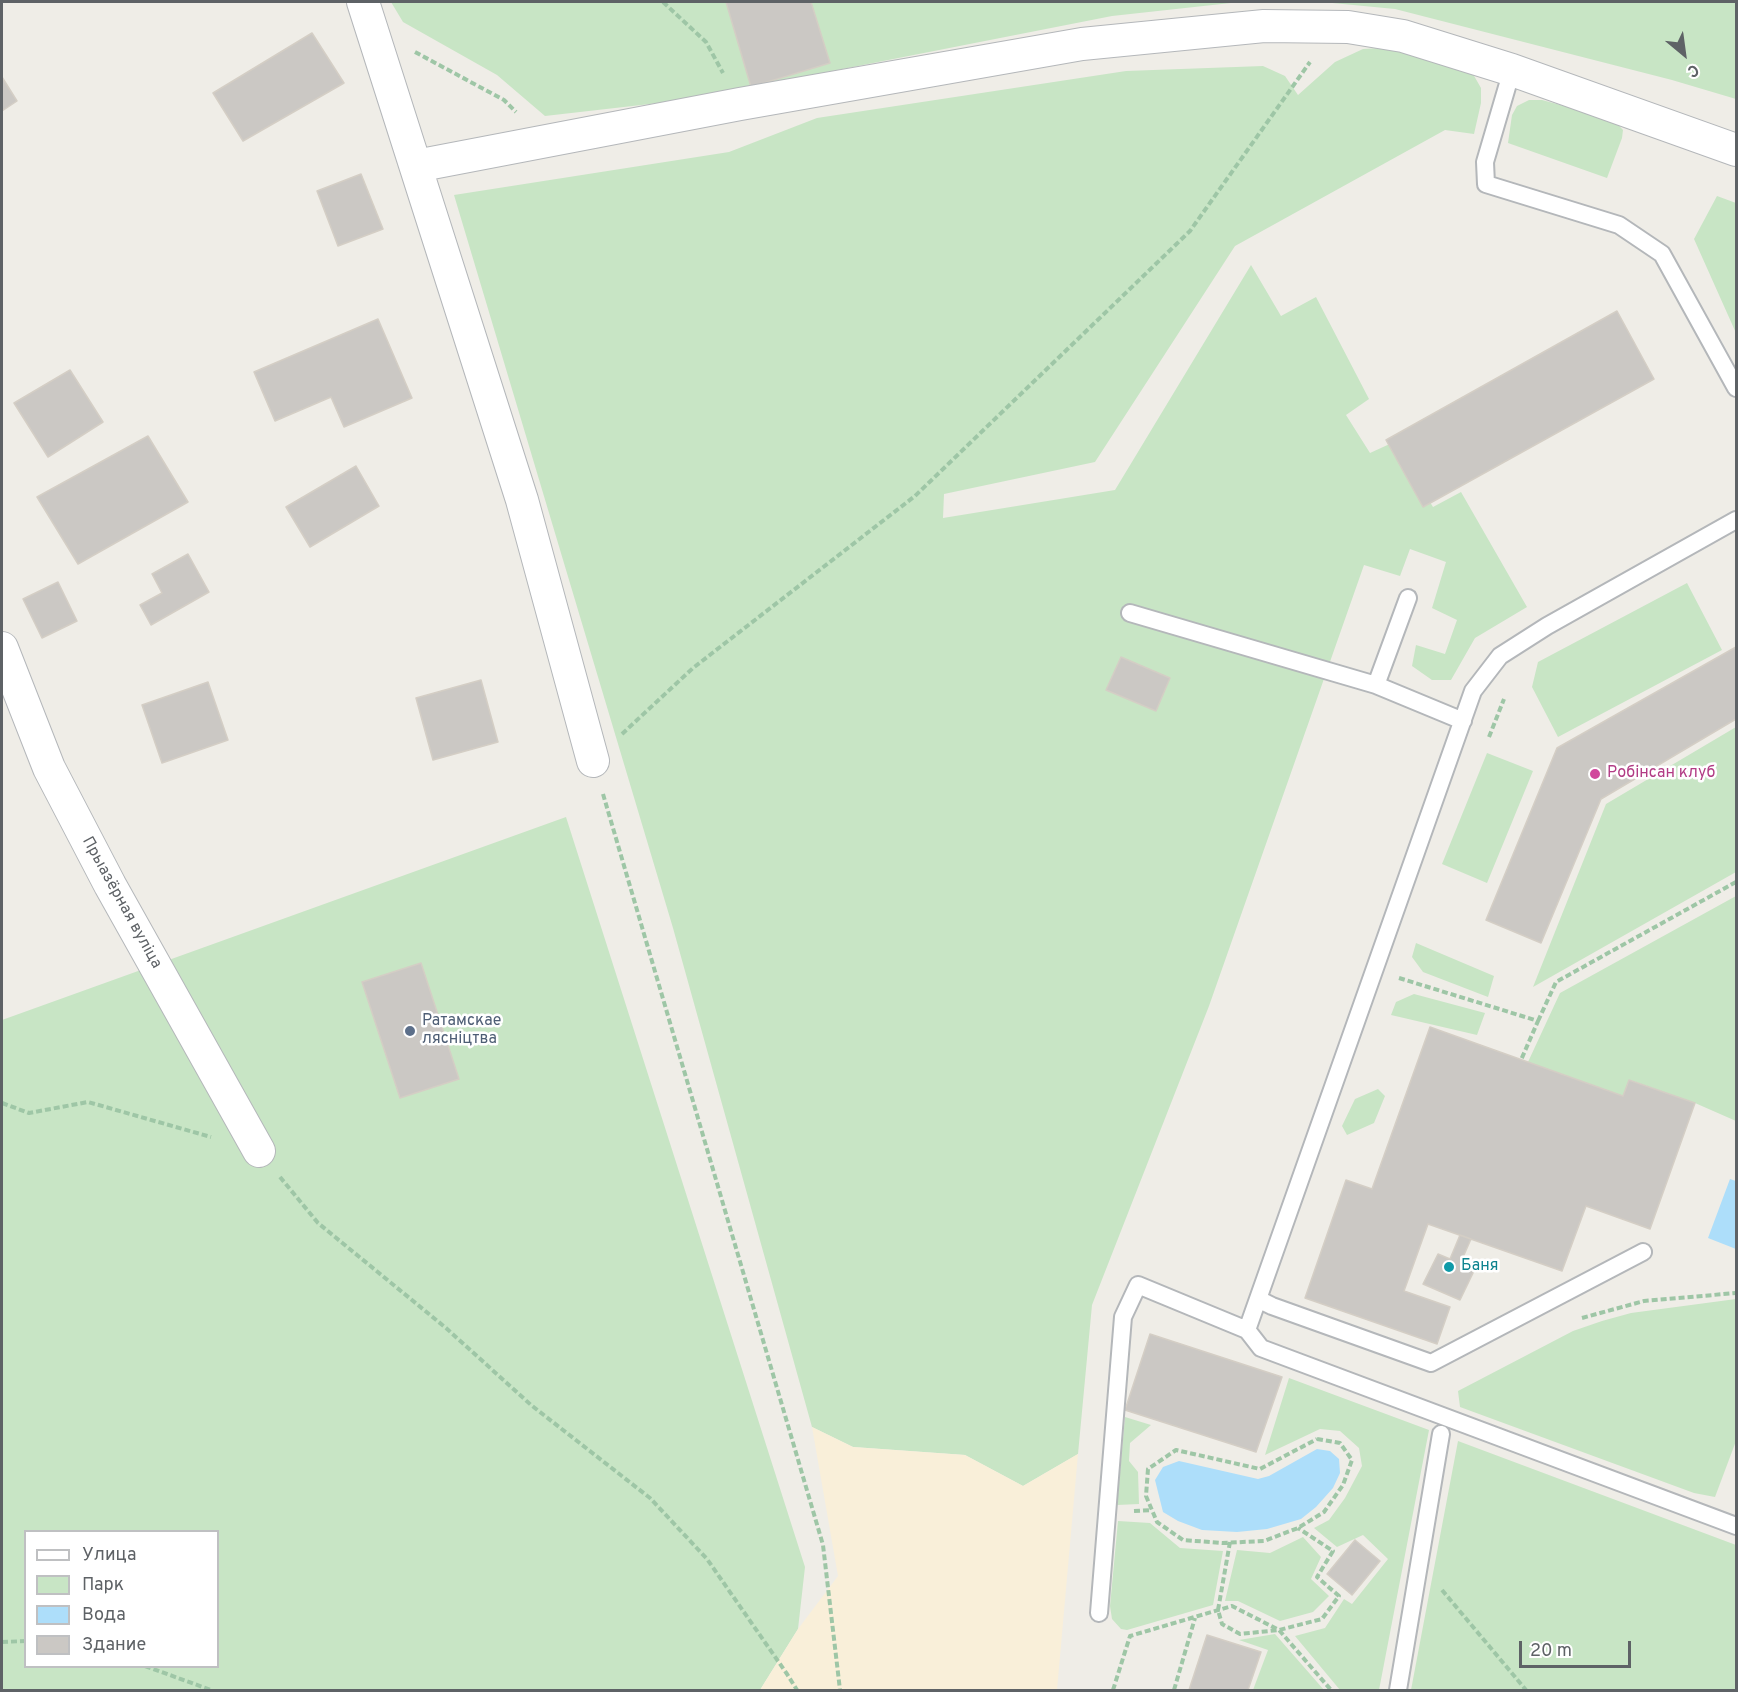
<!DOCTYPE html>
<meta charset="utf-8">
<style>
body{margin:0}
#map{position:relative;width:1738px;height:1692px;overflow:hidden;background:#efede7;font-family:Overpass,sans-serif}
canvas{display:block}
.frame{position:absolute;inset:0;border:3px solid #5e6266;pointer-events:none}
.legend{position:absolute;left:24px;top:1530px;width:195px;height:138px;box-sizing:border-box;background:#fff;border:2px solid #bfc0c2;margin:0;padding:8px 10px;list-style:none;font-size:18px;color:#5e6266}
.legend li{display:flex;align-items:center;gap:12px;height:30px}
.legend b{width:30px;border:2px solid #bfc0c2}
.north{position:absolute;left:1654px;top:24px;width:60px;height:60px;-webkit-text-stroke:4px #fff;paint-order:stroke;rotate:151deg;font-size:16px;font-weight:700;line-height:24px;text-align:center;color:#5e6266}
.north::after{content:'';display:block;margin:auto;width:21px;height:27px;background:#5e6266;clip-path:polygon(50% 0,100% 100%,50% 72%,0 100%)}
.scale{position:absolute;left:1519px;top:1641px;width:112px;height:27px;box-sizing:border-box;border:3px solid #5e6266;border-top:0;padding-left:8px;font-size:18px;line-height:21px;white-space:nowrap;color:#5e6266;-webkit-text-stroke:4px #fff;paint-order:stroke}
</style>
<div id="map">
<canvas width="1738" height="1692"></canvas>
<div class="frame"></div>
<ul class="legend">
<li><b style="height:8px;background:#fff"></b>Улица</li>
<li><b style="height:16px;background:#c8e5c5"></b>Парк</li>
<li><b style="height:16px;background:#addefa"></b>Вода</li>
<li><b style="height:16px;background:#cbc8c4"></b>Здание</li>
</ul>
<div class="north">С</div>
<div class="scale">20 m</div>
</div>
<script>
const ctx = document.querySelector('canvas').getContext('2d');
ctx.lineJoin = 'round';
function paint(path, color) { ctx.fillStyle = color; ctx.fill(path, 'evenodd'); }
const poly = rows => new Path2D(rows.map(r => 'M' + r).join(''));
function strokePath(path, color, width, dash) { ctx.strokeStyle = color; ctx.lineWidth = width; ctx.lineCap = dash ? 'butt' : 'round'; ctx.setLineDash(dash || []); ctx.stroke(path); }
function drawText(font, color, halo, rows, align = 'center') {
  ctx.font = font + ' Overpass,sans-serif'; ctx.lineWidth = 5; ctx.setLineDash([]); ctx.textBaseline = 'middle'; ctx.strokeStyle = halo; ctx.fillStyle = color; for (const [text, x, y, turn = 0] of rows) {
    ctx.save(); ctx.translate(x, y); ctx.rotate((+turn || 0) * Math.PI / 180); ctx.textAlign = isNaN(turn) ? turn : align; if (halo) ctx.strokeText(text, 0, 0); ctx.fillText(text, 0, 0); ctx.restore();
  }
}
const green = poly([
 [391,2,1240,2,1112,16,685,100,545,116,497,75,403,22],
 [1246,2,1736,2,1736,99,1672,80,1395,9,1322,2],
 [1396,47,1473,74,1481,88,1481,103,1474,134,1445,130,1235,246,1095,462,944,494,943,518,1115,490,1251,265,1281,316,1316,297,1369,399,1346,415,1370,453,1394,442,1433,507,1461,492,1527,607,1475,638,1451,680,1432,680,1412,666,1416,645,1445,654,1457,620,1432,608,1446,562,1410,549,1400,576,1364,565,1209,1006,1092,1305,1078,1454,1023,1486,965,1455,853,1447,812,1427,673,928,454,195,729,152,817,118,1126,71,1263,66,1285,76,1298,95,1335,62,1363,49],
 [1529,100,1542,100,1613,119,1623,130,1622,138,1607,178,1508,143,1512,115,1517,106],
 [1717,196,1736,203,1736,333,1694,239],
 [1687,583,1722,650,1558,737,1532,687,1538,662],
 [1736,727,1736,872,1533,987,1606,804],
 [1487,753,1533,771,1487,883,1442,864],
 [566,817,805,1567,798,1629,760,1690,2,1690,2,1020],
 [26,1532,218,1532,218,1666,26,1666],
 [1736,896,1736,1121,1695,1103,1630,1080,1623,1096,1528,1062,1560,993],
 [1416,943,1494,976,1488,997,1423,972,1412,957],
 [1414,994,1485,1013,1477,1035,1391,1015,1396,1002],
 [1378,1089,1385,1096,1374,1123,1347,1135,1342,1126,1355,1099],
 [1736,1299,1736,1441,1715,1497,1694,1493,1460,1407,1458,1391,1573,1331,1602,1321,1631,1313],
 [1289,1378,1429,1430,1379,1690,1340,1690,1295,1636,1325,1628,1344,1599,1352,1604,1388,1559,1363,1535,1337,1547,1314,1528,1329,1520,1345,1498,1362,1466,1359,1448,1340,1431,1320,1429,1265,1455],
 [1125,1417,1151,1425,1130,1443,1129,1461,1138,1472,1139,1504,1117,1505],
 [1458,1441,1736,1545,1736,1690,1411,1690],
 [1118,1521,1150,1523,1180,1548,1223,1551,1213,1605,1127,1630,1121,1629,1112,1619,1110,1606],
 [1303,1537,1321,1557,1311,1579,1329,1596,1313,1612,1280,1621,1238,1601,1225,1601,1237,1550,1270,1553],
 [1275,1634,1324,1690,1253,1690,1268,1650,1239,1640]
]);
const sand = poly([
 [812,1427,853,1447,965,1455,1023,1486,1078,1454,1057,1690,760,1690,798,1629,838,1576]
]);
const water = poly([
 [1730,1179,1736,1181,1736,1249,1708,1238],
 [1317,1449,1330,1451,1339,1459,1340,1473,1333,1488,1316,1507,1301,1519,1267,1529,1237,1532,1202,1530,1178,1521,1163,1512,1155,1480,1163,1467,1179,1461,1258,1479,1269,1476]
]);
const building = poly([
 [726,2,811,2,830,63,751,87,726,2],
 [312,33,344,83,243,141,213,93,312,33],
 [2,77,17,101,2,111,2,77],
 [361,174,383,229,338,246,317,191,361,174],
 [1617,311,1654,379,1423,507,1386,440,1617,311],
 [378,319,412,398,344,427,331,397,275,421,254,372,378,319],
 [70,370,103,422,48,457,14,403,70,370],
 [148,436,188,502,78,564,37,497,148,436],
 [356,466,379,506,310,547,286,507,356,466],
 [188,554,209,592,151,625,140,605,162,593,152,574,188,554],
 [58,582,77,621,42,638,23,599,58,582],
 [1736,647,1736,719,1601,799,1541,943,1486,920,1557,748,1736,647],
 [1121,657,1170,678,1156,711,1106,690,1121,657],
 [481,680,498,742,433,760,416,698,481,680],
 [208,682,228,740,162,763,142,705,208,682],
 [421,963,459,1079,400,1098,362,982,421,963],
 [1430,1027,1623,1096,1629,1080,1695,1103,1650,1229,1586,1206,1562,1271,1428,1224,1404,1291,1450,1307,1437,1344,1305,1298,1346,1180,1372,1189,1430,1027],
 [1460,1235,1471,1239,1460,1264,1474,1271,1460,1300,1423,1284,1438,1254,1450,1259,1460,1235],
 [1150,1334,1282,1377,1256,1452,1125,1410,1150,1334],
 [1355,1540,1380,1561,1352,1595,1327,1574,1355,1540],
 [1207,1635,1261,1652,1248,1690,1189,1690,1207,1635]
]);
const path = poly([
 [663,2,706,42,723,73],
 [415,52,504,100,516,112],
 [622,734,693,668,915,496,1190,231,1310,62],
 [1489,737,1504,699],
 [603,794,823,1545,840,1690],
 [1399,978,1538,1021,1521,1060],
 [1538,1021,1556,982,1736,882],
 [2,1103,29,1113,88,1102,211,1137],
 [280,1177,318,1223,446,1328,531,1405,650,1498,707,1559,787,1674,797,1690],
 [1582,1318,1644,1301,1736,1293],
 [1317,1439,1340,1443,1352,1460,1343,1485,1324,1512,1298,1528,1264,1541,1222,1543,1183,1540,1157,1522,1146,1496,1148,1469,1176,1450,1260,1469,1317,1439],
 [1134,1511,1152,1510],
 [1230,1542,1218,1610,1222,1624,1240,1634,1279,1630,1322,1619,1339,1596,1317,1577,1333,1551,1298,1528],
 [1442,1590,1526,1690],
 [2,1642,26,1641],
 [145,1666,211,1690],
 [1113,1690,1130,1636,1232,1606,1279,1630,1331,1690],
 [1174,1690,1195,1618]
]);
const lane = poly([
 [1512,70,1485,162,1486,184,1619,225,1662,254,1736,388],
 [1736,520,1547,626,1500,656,1473,691,1247,1330,1261,1348,1736,1526],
 [1408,598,1376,685,1463,721],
 [1130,613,1376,685],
 [1258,1299,1272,1306,1431,1363,1643,1252],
 [1099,1613,1123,1317,1138,1285,1247,1330],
 [1398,1690,1441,1434]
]);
const street = poly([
 [363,2,522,500,593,761],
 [416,166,740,104,1082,44,1264,26,1348,27,1403,36,1512,70,1736,150],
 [2,648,49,768,110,885,259,1151]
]);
const markers = [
 [1595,774,6,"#d1479c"],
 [410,1031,6,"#5c6f8a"],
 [1449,1267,6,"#0f9aa8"]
];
const hotelNames = [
 ["Робінсан клуб",1607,774]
];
const streetNames = [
 ["Прыазёрная вуліца",121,903,61]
];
const serviceNames = [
 ["Ратамскае",422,1022],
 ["лясніцтва",422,1040]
];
const cultureNames = [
 ["Баня",1461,1267]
];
paint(green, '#c8e5c5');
paint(sand, '#f9efd9');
paint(water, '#addefa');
paint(building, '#cbc8c4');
strokePath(building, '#d4cec5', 1.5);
strokePath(lane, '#b4b7ba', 20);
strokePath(street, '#b4b7ba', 34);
strokePath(path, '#9ec6a6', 4, [6, 3]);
strokePath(lane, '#fff', 16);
strokePath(street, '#fff', 32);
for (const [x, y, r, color] of markers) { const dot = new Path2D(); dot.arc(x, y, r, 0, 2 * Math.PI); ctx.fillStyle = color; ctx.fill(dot); strokePath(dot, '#fff', 2); }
drawText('16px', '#b23c85', '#fff', hotelNames, 'left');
drawText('16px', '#5e6266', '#fff', streetNames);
drawText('16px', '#4e5e75', '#fff', serviceNames, 'left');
drawText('16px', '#0d838f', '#fff', cultureNames, 'left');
</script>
